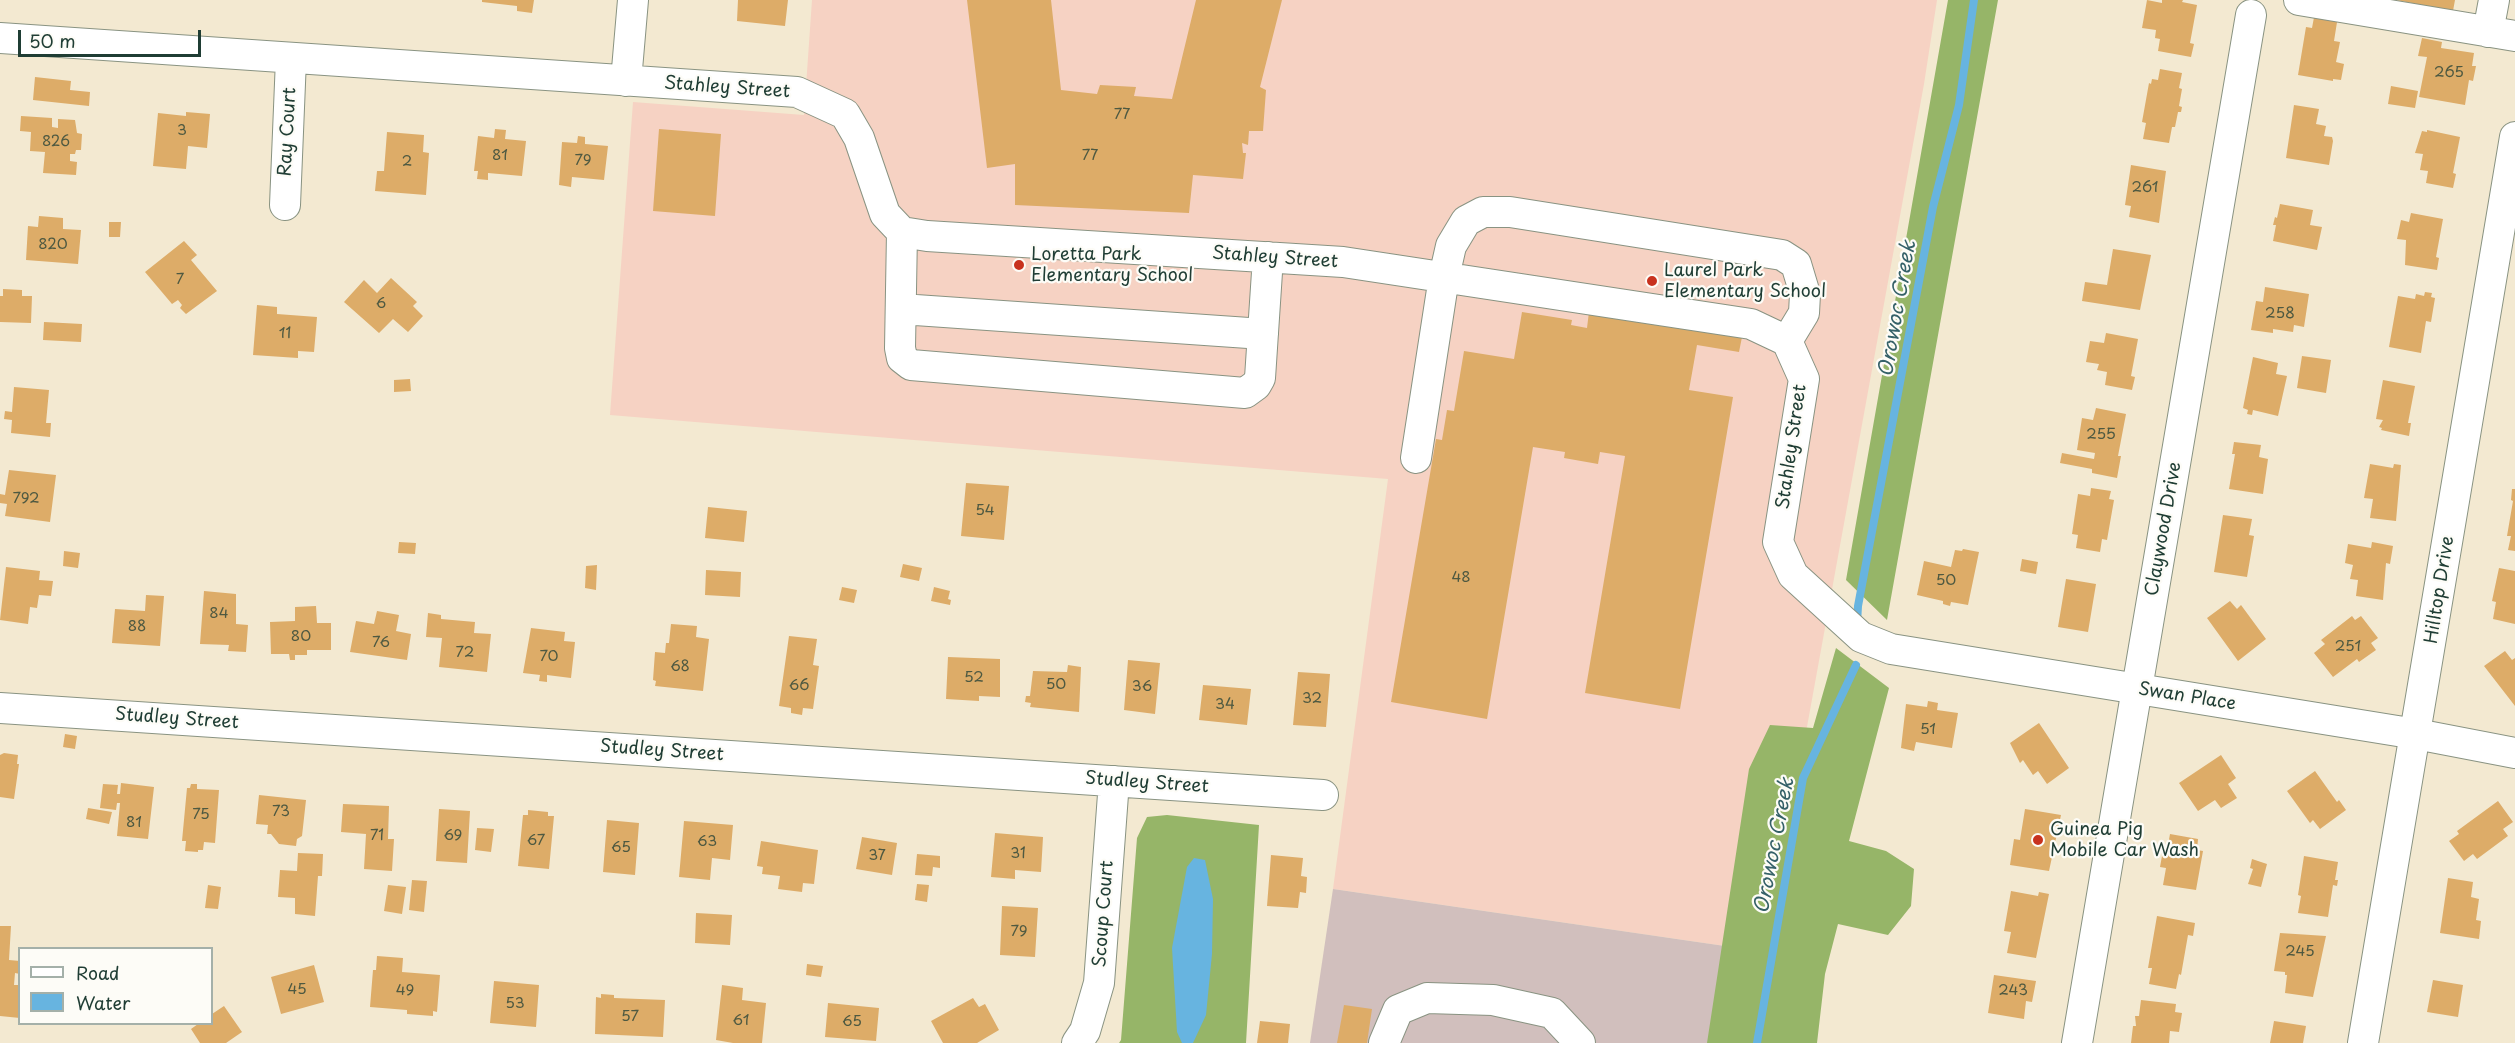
<!DOCTYPE html>
<style>
body{margin:0}
#map{position:relative;width:2515px;height:1043px;overflow:hidden;background:#f3e9d1;font-family:"Playpen Sans",sans-serif}
canvas{display:block}
.legend{position:absolute;left:18px;top:947px;width:195px;height:78px;box-sizing:border-box;background:#fdfcf7;border:2px solid #a4b0a9;margin:0;padding:8px 10px;list-style:none;font-size:18px;color:#1f3d34}
.legend li{display:flex;align-items:center;gap:12px;height:30px}
.legend b{width:30px;border:2px solid #a4b0a9}
.scale{position:absolute;left:18px;top:30px;width:183px;height:27px;box-sizing:border-box;border:3px solid #1f3d34;border-top:0;padding-left:8px;font-size:18px;line-height:21px;white-space:nowrap;color:#1f3d34;-webkit-text-stroke:4px #fdfcf7;paint-order:stroke}
</style>
<div id="map">
<canvas width="2515" height="1043"></canvas>
<ul class="legend">
<li><b style="height:8px;background:#fff"></b>Road</li>
<li><b style="height:16px;background:#67b4e0"></b>Water</li>
</ul>
<div class="scale">50 m</div>
</div>
<script>
const ctx = document.querySelector('canvas').getContext('2d');
ctx.lineJoin = 'round';
function paint(path, color) { ctx.fillStyle = color; ctx.fill(path, 'evenodd'); }
const poly = rows => new Path2D(rows.map(r => 'M' + r).join(''));
function strokePath(path, color, width, dash) { ctx.strokeStyle = color; ctx.lineWidth = width; ctx.lineCap = dash ? 'butt' : 'round'; ctx.setLineDash(dash || []); ctx.stroke(path); }
function drawText(font, color, halo, rows, align = 'center') {
  ctx.font = font + ' "Playpen Sans",sans-serif'; ctx.lineWidth = 4.5; ctx.setLineDash([]); ctx.textBaseline = 'middle'; ctx.strokeStyle = halo; ctx.fillStyle = color; for (const [text, x, y, turn = 0] of rows) {
    ctx.save(); ctx.translate(x, y); ctx.rotate((+turn || 0) * Math.PI / 180); ctx.textAlign = isNaN(turn) ? turn : align; if (halo) ctx.strokeText(text, 0, 0); ctx.fillText(text, 0, 0); ctx.restore();
  }
}
const built = poly([
 [812,0,1937,0,1924,84,1766,952,1333,889,1388,479,610,415,633,102,804,115]
]);
const industrial = poly([
 [1333,889,1766,952,1746,1043,1310,1043]
]);
const forest = poly([
 [1948,0,1998,0,1887,620,1846,580],
 [1836,648,1889,688,1849,841,1886,851,1914,869,1911,906,1888,935,1838,924,1825,974,1817,1043,1707,1043,1749,769,1770,725,1813,728],
 [1167,815,1259,825,1246,1043,1119,1043,1121,1040,1137,838,1147,817]
]);
const water = poly([
 [1194,858,1205,860,1213,899,1212,954,1206,1015,1193,1043,1182,1043,1177,1032,1172,948,1187,867]
]);
const stream = poly([
 [1857,623,1858,606,1933,207,1959,105,1974,0],
 [1757,1043,1803,778,1856,665]
]);
const building = poly([
 [482,0,534,0,532,13,517,11,517,6,482,2],
 [738,0,788,0,785,26,737,21],
 [967,0,1051,0,1061,90,1097,94,1100,85,1136,87,1134,96,1172,99,1196,0,1282,0,1260,87,1266,90,1263,131,1249,131,1248,145,1242,143,1243,153,1246,153,1243,179,1193,175,1189,213,1015,205,1015,164,987,168],
 [2147,0,2162,3,2162,0,2183,0,2182,2,2197,5,2190,43,2194,44,2191,57,2158,51,2160,39,2155,38,2156,30,2142,28],
 [2396,0,2455,0,2453,11],
 [2315,12,2338,16,2334,41,2340,42,2336,62,2344,64,2341,80,2333,79,2333,81,2298,75,2306,27,2312,28],
 [2422,38,2442,42,2441,48,2474,53,2472,66,2476,66,2473,81,2469,80,2465,105,2419,97,2427,57,2418,56],
 [2160,69,2182,73,2179,88,2182,89,2179,106,2182,107,2181,112,2178,112,2175,127,2172,127,2169,143,2143,139,2146,123,2142,122,2149,83,2151,84,2152,79,2158,80],
 [35,77,71,81,70,90,90,92,89,106,33,100],
 [2391,86,2418,91,2415,108,2388,104],
 [2294,105,2319,109,2316,124,2326,126,2324,136,2332,137,2333,141,2329,165,2286,158],
 [186,112,210,114,207,148,188,146,186,169,153,166,158,113,186,116],
 [21,116,52,118,52,127,58,128,58,119,75,120,77,133,82,134,81,150,76,150,75,154,70,154,70,161,77,162,76,175,43,173,45,152,30,151,31,132,20,131],
 [495,129,506,130,505,139,526,141,522,176,488,173,488,180,477,179,478,171,474,171,478,136,494,138],
 [659,129,721,134,715,216,653,211],
 [2427,130,2460,137,2453,173,2456,174,2453,188,2426,183,2428,171,2420,170,2423,154,2415,153,2422,131,2427,132],
 [387,132,424,135,423,152,429,153,426,195,375,191,377,171,384,171],
 [578,136,585,137,585,144,608,146,604,180,572,177,571,187,559,185,562,142,577,143],
 [2131,165,2166,171,2159,223,2129,217,2131,206,2125,205],
 [2280,204,2313,210,2310,225,2322,227,2317,250,2273,241,2276,225,2273,225,2275,217,2277,218],
 [2411,213,2443,219,2436,257,2439,258,2437,270,2405,265,2406,240,2397,239,2401,220,2409,222],
 [39,216,63,218,63,229,81,230,78,264,26,260,28,226,38,227],
 [109,222,121,222,120,237,109,237],
 [184,241,197,255,191,260,217,291,186,314,180,308,182,305,178,300,172,304,145,272],
 [2113,249,2151,255,2140,310,2082,301,2085,282,2107,285],
 [391,278,417,302,413,306,423,316,408,332,393,319,379,333,344,302,364,280,377,293],
 [2265,287,2309,294,2304,327,2294,325,2293,332,2273,329,2273,333,2251,330,2256,301,2263,302],
 [3,289,22,290,22,296,32,296,31,323,0,322,0,296,3,296],
 [2425,292,2432,293,2431,297,2435,298,2431,322,2426,321,2421,353,2389,347,2398,296,2415,299,2416,294,2424,296],
 [257,305,277,307,277,314,317,317,314,352,298,351,298,358,253,355],
 [1522,312,1572,320,1571,325,1587,328,1589,312,1742,337,1739,352,1697,345,1689,390,1733,397,1680,709,1585,693,1625,456,1600,452,1598,464,1564,458,1565,452,1533,447,1487,719,1391,702,1436,439,1442,440,1447,410,1454,411,1464,351,1514,359],
 [44,322,82,324,81,342,43,340],
 [2106,333,2138,339,2131,376,2135,377,2132,390,2105,385,2107,372,2097,370,2099,364,2086,362,2090,341,2104,343],
 [2302,356,2331,360,2326,393,2297,388],
 [2253,357,2278,363,2276,374,2287,376,2278,416,2253,410,2252,415,2247,414,2248,410,2243,408],
 [410,379,411,391,394,392,394,380],
 [2383,380,2415,386,2408,423,2411,423,2409,436,2381,430,2382,428,2379,427,2383,420,2376,419],
 [14,387,49,390,46,423,51,423,50,437,11,433,12,420,4,419,5,411,12,412],
 [2096,408,2126,414,2118,456,2121,456,2117,478,2092,473,2092,469,2060,463,2062,453,2094,459,2095,453,2077,450,2082,418,2093,420],
 [2234,442,2261,445,2259,457,2268,459,2263,494,2229,489,2235,454,2232,454],
 [2370,464,2393,468,2394,464,2401,465,2396,521,2370,518,2373,499,2364,498],
 [9,470,56,475,50,522,5,516,7,504,0,503,0,494,5,495],
 [966,483,1009,486,1004,540,961,536],
 [2091,488,2111,491,2109,499,2114,500,2107,540,2102,539,2100,552,2076,548,2078,535,2072,534,2078,494,2090,496],
 [2512,489,2515,489,2515,551,2508,550,2511,536,2507,536,2513,501,2511,500],
 [708,507,747,511,744,542,705,538],
 [2223,515,2252,519,2249,535,2254,536,2247,577,2214,572],
 [399,542,416,543,415,554,398,553],
 [2372,542,2393,546,2390,564,2386,563,2383,600,2356,596,2358,580,2350,579,2353,565,2345,563,2348,544,2371,548],
 [1963,549,1979,552,1968,605,1951,602,1950,606,1943,604,1943,601,1917,595,1924,561,1951,567,1955,550,1962,551],
 [64,551,80,553,78,568,63,566],
 [2022,559,2038,562,2036,574,2020,571],
 [903,564,922,568,919,581,900,577],
 [597,565,596,590,585,588,586,566],
 [6,567,40,571,39,580,53,581,51,596,39,595,37,608,30,607,28,624,0,620],
 [2499,568,2515,571,2515,624,2493,619,2496,602,2492,601],
 [706,570,741,572,740,597,705,595],
 [2066,579,2096,584,2088,632,2058,627],
 [842,587,857,590,854,603,839,600],
 [934,587,950,591,948,599,951,600,950,605,931,601],
 [204,591,236,594,236,624,248,625,246,652,228,651,229,645,200,644],
 [146,595,164,596,160,646,112,643,115,609,145,611],
 [2230,601,2237,609,2241,605,2266,639,2238,661,2207,618],
 [316,606,317,623,331,623,331,650,307,650,307,655,295,655,295,660,290,660,289,654,271,654,270,622,295,621,295,607],
 [377,611,399,615,396,631,411,634,407,660,350,652,356,621,374,624],
 [428,613,441,615,441,619,475,622,474,633,491,634,487,672,439,667,442,638,426,637],
 [2352,616,2355,620,2361,616,2378,638,2371,643,2376,650,2359,662,2357,659,2333,677,2314,653,2325,644,2321,640],
 [671,624,697,626,696,637,709,639,703,691,655,686,656,681,653,680,655,652,665,653,666,643,669,643],
 [531,628,565,632,564,641,575,642,571,678,547,675,547,682,539,681,540,675,523,673],
 [789,636,817,639,813,665,819,666,813,709,803,708,802,715,791,713,791,708,779,706],
 [2505,651,2512,660,2515,658,2515,706,2484,666],
 [948,657,1000,659,1000,697,979,696,979,701,946,699],
 [1128,660,1160,663,1155,714,1124,710],
 [1068,665,1081,667,1079,712,1030,707,1031,703,1025,702,1026,696,1030,696,1033,671,1067,672],
 [1298,672,1330,674,1326,727,1293,725],
 [1203,685,1251,689,1247,725,1199,720],
 [1928,701,1938,703,1937,710,1958,713,1952,748,1916,742,1914,751,1901,748,1906,704,1927,707],
 [2039,723,2069,768,2047,784,2038,771,2033,775,2023,760,2020,763,2010,743],
 [65,734,77,736,75,749,63,747],
 [4,753,18,755,17,764,19,764,14,799,0,797,0,755],
 [2221,755,2236,778,2228,784,2237,798,2221,808,2215,800,2198,811,2179,783],
 [2315,771,2337,802,2339,800,2346,810,2320,829,2313,820,2310,823,2287,791],
 [121,783,154,787,148,839,117,836,120,803,117,803,116,810,100,808,103,784,118,785,117,794,120,794],
 [191,784,197,784,197,789,219,790,215,843,204,842,203,850,198,850,198,852,185,851,186,841,182,841,187,788,190,788],
 [259,795,306,800,302,836,297,839,296,846,279,844,271,834,267,834,268,825,256,824],
 [2498,801,2513,822,2503,829,2508,836,2477,859,2473,854,2464,861,2449,841,2459,834,2457,831],
 [343,804,389,806,388,839,394,839,392,871,364,869,366,834,341,832],
 [88,808,112,812,109,824,86,819],
 [439,809,470,811,467,863,436,861],
 [2025,809,2061,815,2049,871,2010,865,2014,839,2020,840],
 [528,810,548,812,548,816,554,816,549,869,518,866,523,815,528,815],
 [607,820,639,823,635,875,603,872],
 [684,821,733,825,730,860,712,858,710,880,679,877],
 [477,828,494,829,491,852,475,850],
 [995,833,1043,837,1041,872,1015,870,1015,879,991,877],
 [2170,834,2198,839,2197,850,2203,851,2196,890,2163,885,2166,868,2160,867,2164,845,2168,845],
 [862,837,897,843,892,875,856,869],
 [761,841,818,850,814,884,803,883,802,892,778,889,780,876,762,874,763,867,757,866],
 [298,853,323,854,322,876,318,876,315,916,295,914,295,898,278,897,280,870,297,871],
 [917,854,940,856,940,868,933,867,932,876,915,875],
 [1271,855,1303,858,1301,876,1307,877,1306,893,1300,892,1298,908,1267,906],
 [2304,856,2338,862,2335,880,2338,880,2337,886,2333,885,2328,917,2298,913,2301,896,2298,895],
 [2252,859,2267,864,2261,887,2248,884,2253,869,2250,868],
 [2448,878,2473,882,2471,897,2479,899,2476,920,2481,921,2479,939,2440,933],
 [412,880,427,881,424,912,409,910],
 [917,884,929,885,927,902,915,900],
 [208,885,221,887,218,909,205,908],
 [388,885,406,887,402,914,384,911],
 [2011,891,2038,896,2039,892,2049,894,2036,958,2007,953,2011,932,2004,931],
 [1002,906,1038,908,1035,957,1000,955],
 [696,913,732,915,730,945,695,943],
 [2157,916,2195,923,2193,936,2188,935,2181,975,2179,974,2176,989,2149,984,2152,968,2148,968],
 [0,926,11,926,9,960,20,961,20,974,15,973,14,985,20,985,20,1018,0,1016],
 [2280,933,2326,936,2313,997,2285,993,2287,975,2285,975,2285,972,2274,971],
 [377,956,403,958,402,972,440,975,437,1012,433,1011,433,1016,407,1014,407,1010,370,1007,373,970,376,970],
 [807,964,823,966,821,977,806,975],
 [314,965,324,1002,281,1014,271,977],
 [1994,975,2036,981,2032,1002,2026,1001,2024,1019,1988,1013],
 [2433,980,2463,985,2458,1017,2427,1012],
 [494,981,539,985,536,1027,490,1023],
 [722,985,743,988,742,1000,766,1003,762,1043,733,1043,716,1040],
 [601,994,614,995,614,998,665,1000,663,1037,595,1034,596,997,601,998],
 [973,998,979,1007,985,1004,999,1030,977,1043,943,1043,931,1021],
 [2141,1000,2176,1004,2175,1012,2182,1013,2179,1032,2170,1031,2169,1043,2131,1043,2133,1026,2136,1026,2135,1016,2139,1016],
 [828,1003,879,1008,876,1041,825,1037],
 [1344,1005,1372,1009,1367,1043,1337,1043],
 [224,1006,242,1032,226,1043,200,1043,191,1029,198,1024,212,1024,212,1014],
 [1260,1021,1290,1024,1288,1043,1257,1043],
 [2274,1021,2306,1026,2303,1043,2270,1043]
]);
const minor = poly([
 [2299,0,2515,36],
 [2488,32,2494,0],
 [0,38,797,92,845,114,859,138,885,214,902,232,927,236,1343,262,1751,324,1787,341,1804,379,1778,542,1793,575,1861,637,1891,649,2416,734,2515,753],
 [626,81,633,0],
 [285,205,291,59],
 [902,232,900,348,902,358,911,365,1245,393,1256,385,1260,378,1268,257],
 [901,309,1263,334],
 [1416,458,1444,277,1451,246,1466,221,1483,212,1510,212,1782,255,1796,264,1805,294,1804,313,1787,341],
 [0,708,1323,795],
 [1077,1043,1085,1031,1099,983,1114,781],
 [1384,1043,1398,1010,1427,998,1493,1000,1552,1013,1580,1043],
 [2077,1043,2251,15],
 [2363,1043,2515,137]
]);
const markers = [
 [1019,265,6,"#c8321e"],
 [1652,281,6,"#c8321e"],
 [2038,840,6,"#c8321e"]
];
const numberNames = [
 ["265",2449,73],
 ["77",1122,115],
 ["3",182,131],
 ["826",56,142],
 ["81",500,156],
 ["77",1090,156],
 ["79",583,161],
 ["2",407,162],
 ["261",2145,188],
 ["820",53,245],
 ["7",180,280],
 ["6",381,304],
 ["258",2280,314],
 ["11",285,334],
 ["255",2101,435],
 ["792",26,499],
 ["54",985,511],
 ["48",1461,578],
 ["50",1946,581],
 ["84",219,614],
 ["88",137,627],
 ["80",301,637],
 ["76",381,643],
 ["251",2348,647],
 ["72",465,653],
 ["70",549,657],
 ["68",680,667],
 ["52",974,678],
 ["50",1056,685],
 ["66",799,686],
 ["36",1142,687],
 ["32",1312,699],
 ["34",1225,705],
 ["51",1928,730],
 ["73",281,812],
 ["75",201,815],
 ["81",134,823],
 ["71",377,836],
 ["69",453,836],
 ["67",536,841],
 ["63",707,842],
 ["65",621,848],
 ["31",1018,854],
 ["37",877,856],
 ["79",1019,932],
 ["245",2300,952],
 ["45",297,990],
 ["49",405,991],
 ["243",2013,991],
 ["53",515,1004],
 ["57",630,1017],
 ["61",741,1021],
 ["65",852,1022]
];
const streetNames = [
 ["Stahley Street",727,88,4],
 ["Ray Court",288,132,-87],
 ["Stahley Street",1275,258,4],
 ["Stahley Street",1792,447,-82],
 ["Claywood Drive",2164,529,-80],
 ["Hilltop Drive",2440,590,-81],
 ["Swan Place",2187,697,9],
 ["Studley Street",177,719,4],
 ["Studley Street",662,751,4],
 ["Studley Street",1147,783,4],
 ["Scoup Court",1104,914,-86]
];
const poiNames = [
 ["Loretta Park",1031,255],
 ["Elementary School",1031,276],
 ["Laurel Park",1664,271],
 ["Elementary School",1664,292],
 ["Guinea Pig",2050,830],
 ["Mobile Car Wash",2050,851]
];
const waterNames = [
 ["Orowoc Creek",1898,309,-80],
 ["Orowoc Creek",1775,846,-79]
];
paint(built, '#f6d2c3');
paint(industrial, '#d1bfbd');
paint(forest, '#96b568');
paint(water, '#67b4e0');
strokePath(stream, '#67b4e0', 8);
paint(building, '#ddac68');
strokePath(minor, '#899382', 32);
strokePath(minor, '#fff', 30);
for (const [x, y, r, color] of markers) { const dot = new Path2D(); dot.arc(x, y, r, 0, 2 * Math.PI); ctx.fillStyle = color; ctx.fill(dot); strokePath(dot, '#fdfcf7', 2); }
drawText('15px', '#4e5941', null, numberNames);
drawText('18px', '#1f3d34', '#fdfcf7', streetNames);
drawText('18px', '#1f3d34', '#fdfcf7', poiNames, 'left');
drawText('italic 20px', '#356168', '#fdfcf7', waterNames);
</script>
